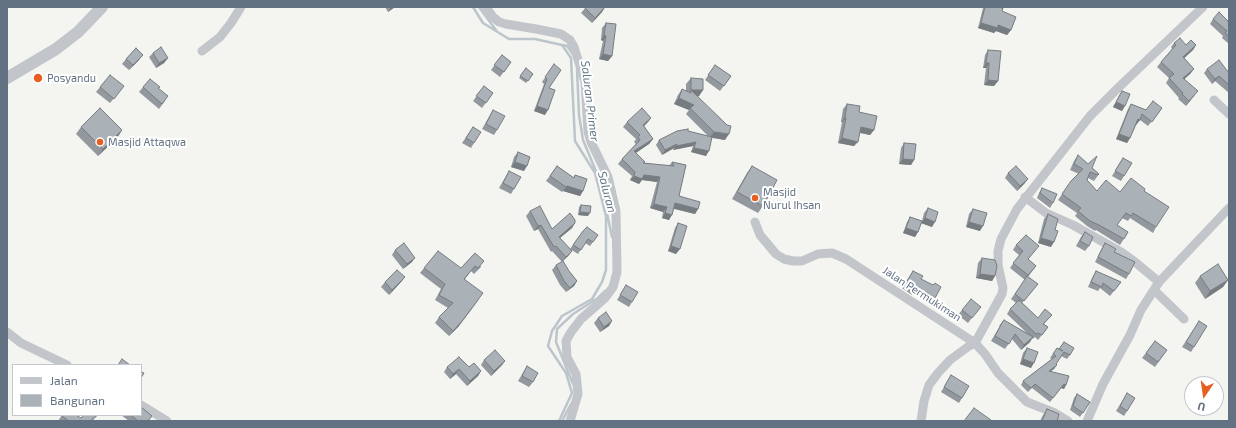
<!DOCTYPE html>
<style>
body{margin:0}
#map{position:relative;width:1236px;height:428px;overflow:hidden;background:#f4f5f1;font-family:"Exo 2",sans-serif}
canvas{display:block}
.frame{position:absolute;inset:0;border:8px solid #637282;pointer-events:none}
.legend{position:absolute;left:12px;top:364px;width:130px;height:52px;box-sizing:border-box;background:#fff;border:1px solid #c1c7cd;margin:0;padding:5px 7px;list-style:none;font-size:12px;color:#637282}
.legend li{display:flex;align-items:center;gap:8px;height:20px}
.legend b{width:20px;border:1px solid #c1c7cd}
.north{position:absolute;left:1184px;top:376px;width:40px;height:40px;box-sizing:border-box;background:#fff;border:1px solid #c1c7cd;border-radius:50%;rotate:193deg;font-size:11px;font-weight:700;line-height:16px;text-align:center;color:#637282}
.north::after{content:'';display:block;margin:auto;width:14px;height:18px;background:#e65e20;clip-path:polygon(50% 0,100% 100%,50% 72%,0 100%)}
</style>
<div id="map">
<canvas width="1236" height="428"></canvas>
<div class="frame"></div>
<ul class="legend">
<li><b style="height:5px;background:#c2c5c9"></b>Jalan</li>
<li><b style="height:11px;background:#aab1b7"></b>Bangunan</li>
</ul>
<div class="north">U</div>
</div>
<script>
const ctx = document.querySelector('canvas').getContext('2d');
ctx.lineJoin = 'round';
const poly = rows => new Path2D(rows.map(r => 'M' + r).join(''));
function strokePath(path, color, width, dash) { ctx.strokeStyle = color; ctx.lineWidth = width; ctx.lineCap = dash ? 'butt' : 'round'; ctx.setLineDash(dash || []); ctx.stroke(path); }
function paint(path, color) { ctx.fillStyle = color; ctx.fill(path, 'evenodd'); }
function drawText(font, color, halo, rows, align = 'center') {
  ctx.font = font + ' "Exo 2",sans-serif'; ctx.lineWidth = 4; ctx.setLineDash([]); ctx.textBaseline = 'middle'; ctx.strokeStyle = halo; ctx.fillStyle = color; for (const [text, x, y, turn = 0] of rows) {
    ctx.save(); ctx.translate(x, y); ctx.rotate((+turn || 0) * Math.PI / 180); ctx.textAlign = isNaN(turn) ? turn : align; if (halo) ctx.strokeText(text, 0, 0); ctx.fillText(text, 0, 0); ctx.restore();
  }
}
const stream = poly([
 [473,7,483,23,509,39,535,39,562,45,571,58,575,141,595,173,606,216,606,270,602,282,592,299,562,316,552,331,548,346,566,373,572,393,559,421],
 [479,7,496,30],
 [563,45,567,46,572,53],
 [577,69,579,115,583,140,600,181,612,237],
 [573,384,556,342,557,329,573,314,598,298,605,291],
 [562,421,571,404]
]);
const minor = poly([
 [486,7,493,17,499,22,506,24,536,29,561,34,570,40,574,47,585,82,588,132,591,142,608,177,616,211,617,272,613,287,605,298,581,319,571,332,566,341,567,357,576,374,578,394,570,421],
 [202,51,220,37,231,23,241,7],
 [1214,100,1229,114],
 [1025,197,1046,213,1073,225,1121,252,1135,262,1159,282,1141,310,1130,335,1103,384,1087,421],
 [755,222,760,235,776,254,784,259,793,261,802,261,818,254,832,253,846,259,975,343,985,354,998,373,1027,402,1055,413,1068,421],
 [1159,282,1229,208],
 [1154,290,1184,319],
 [7,332,21,343,67,365],
 [141,405,167,421],
 [921,421,924,401,929,385,938,373,950,360,969,346,975,343,1002,294,1003,288,998,265,998,251,1001,239,1017,209,1090,116,1119,87,1203,7]
]);
const tertiary = poly([
 [7,78,56,49,78,32,102,7]
]);
const wall = poly([
 [385,7,395,7,388,12],
 [586,7,605,7,602,12,592,23,581,13],
 [984,7,998,7,1002,11,1011,30,1007,35,996,31,994,33,978,28,983,8],
 [1213,19,1227,20,1229,23,1229,44,1222,38,1223,36,1210,24],
 [606,23,612,56,608,61,599,59,603,41,601,40,602,28],
 [1174,43,1186,45,1196,45,1193,50,1184,58,1194,69,1190,74,1184,79,1194,96,1186,106,1178,99,1179,98,1166,83,1169,78,1157,67,1161,62,1172,49,1171,47],
 [988,50,998,81,994,86,984,85,986,68,983,68,985,55],
 [153,53,168,58,164,63,156,68,149,57],
 [502,55,511,62,500,77,491,70],
 [126,59,139,60,129,70,122,64],
 [554,64,549,88,545,115,534,111,544,84,542,82],
 [715,65,731,76,720,91,705,80],
 [526,68,533,74,526,83,519,78],
 [1207,69,1229,73,1229,93,1215,81,1212,84,1204,73],
 [691,78,703,90,699,96,698,96,725,140,712,138,706,156,691,152,693,146,673,150,674,148,662,155,656,145,659,140,688,131,708,136,686,114,689,110,674,104,678,95,682,89,686,91,686,84],
 [124,86,110,103,96,92,100,87],
 [484,86,493,93,482,108,473,101],
 [143,87,159,89,165,101,159,109,139,92],
 [1122,91,1122,111,1113,107,1119,96],
 [847,104,859,112,874,130,870,135,860,133,854,146,838,143,842,122,841,122,843,109],
 [1131,104,1146,110,1162,108,1148,126,1140,120,1136,125,1130,138,1127,143,1116,139,1128,109],
 [493,110,497,130,494,135,482,129,490,115],
 [651,118,648,122,644,126,653,139,649,144,636,153,644,163,669,166,672,162,686,165,679,196,698,209,695,214,674,209,669,220,662,218,663,212,650,208,657,182,642,180,639,184,630,180,632,176,618,164,622,159,636,144,634,142,636,139,623,127,627,122],
 [81,127,122,130,117,138,98,156,76,134],
 [473,127,474,143,471,148,462,143],
 [904,143,914,160,911,165,899,164,901,148],
 [518,152,524,171,511,167,514,157],
 [1078,155,1099,174,1094,181,1088,178,1087,180,1097,191,1120,192,1144,191,1156,227,1153,233,1130,218,1128,221,1122,218,1117,225,1128,232,1120,245,1096,230,1095,231,1087,226,1075,216,1077,213,1058,200,1071,181,1079,174,1070,170,1074,161],
 [1123,158,1124,176,1121,181,1112,176],
 [557,166,574,178,575,175,583,191,580,196,563,191,562,192,546,181],
 [752,166,763,206,758,213,732,199,747,173],
 [509,171,514,189,511,194,499,188],
 [1008,173,1028,179,1024,184,1017,191,1005,178],
 [1042,188,1053,203,1050,208,1037,198,1039,193],
 [581,205,588,216,578,215,579,207],
 [928,208,932,227,921,223,918,232,915,237,903,233,907,222,910,217,922,221,924,213],
 [973,209,980,231,966,227,969,214],
 [530,211,552,229,575,223,572,228,560,238,572,251,569,255,562,262,552,251,551,252,538,229,534,231,526,216],
 [1048,214,1051,247,1038,243,1044,219],
 [678,223,676,254,668,251,675,228],
 [583,231,598,235,590,246,585,243,578,254,570,249],
 [1085,232,1089,246,1085,251,1076,246,1081,237],
 [1105,243,1114,252,1129,274,1126,279,1095,262,1102,248],
 [1016,245,1035,251,1028,259,1036,266,1028,277,1038,284,1022,303,1038,318,1052,315,1044,324,1048,327,1038,340,1035,337,1033,339,1032,338,1030,342,1021,350,1012,339,1005,349,991,341,1000,326,999,326,1003,321,1027,333,1007,314,1010,309,1016,303,1011,299,1025,280,1010,268,1019,255,1013,250],
 [395,250,412,262,403,269,392,255],
 [475,253,481,267,474,274,471,271,465,279,459,326,449,336,435,323,439,317,448,308,435,300,441,289,420,273,424,268,461,268],
 [982,258,995,276,992,281,976,278,978,263],
 [556,265,569,271,577,281,574,286,566,292,560,285,552,270],
 [913,271,921,279,935,298,932,303,922,297,922,298,912,294,912,295,902,288],
 [1096,271,1121,282,1110,296,1100,288,1098,291,1088,287,1093,276],
 [1200,276,1228,280,1223,287,1205,299,1195,283],
 [405,277,401,282,389,295,381,287,385,282],
 [626,285,632,302,629,307,617,300],
 [962,310,977,311,968,323,958,315],
 [598,318,612,321,609,326,600,332,594,323],
 [1199,321,1194,347,1191,352,1182,347],
 [1155,341,1167,350,1155,367,1142,358],
 [1064,342,1070,355,1067,359,1061,356,1056,364,1054,369,1051,371,1066,385,1064,389,1061,388,1050,402,1032,388,1028,392,1021,385,1023,381,1052,359,1050,358,1057,348,1059,349],
 [1027,348,1031,368,1020,364,1023,353],
 [484,360,505,361,502,365,491,376,481,365],
 [527,366,533,382,529,387,518,381],
 [447,367,469,367,481,371,478,376,467,386,456,374,450,379,444,372],
 [951,375,962,398,959,403,941,392],
 [1127,393,1127,411,1124,416,1116,411],
 [1077,394,1090,402,1080,417,1070,410,1074,398],
 [1047,409,1057,421,1040,421,1043,415],
 [62,415,93,420,93,421,58,421],
 [121,415,141,415,148,421,129,421]
]);
const shadedWall = poly([
 [391,7,395,7,388,12],
 [605,7,602,12,592,23,595,18],
 [981,23,998,25,1011,30,1007,35,996,31,994,33,978,28],
 [604,35,606,36,603,41,601,40],
 [1196,45,1193,50,1180,62,1183,57],
 [603,54,612,56,608,61,599,59],
 [143,55,139,60,129,70,133,65],
 [168,58,164,63,156,68,159,63],
 [986,63,989,63,986,68,983,68],
 [1194,69,1190,74,1180,83,1183,78],
 [1219,76,1215,81,1212,84,1215,79],
 [988,80,998,81,994,86,984,85],
 [691,90,703,90,699,96,688,96,691,93],
 [1198,91,1186,106,1189,101],
 [679,98,694,105,689,110,674,104],
 [1116,102,1125,106,1122,111,1113,107],
 [537,106,548,110,545,115,534,111],
 [845,117,846,118,842,122,841,122],
 [651,118,648,122,640,130,643,125],
 [1138,119,1140,120,1136,125,1134,124],
 [861,127,874,130,870,135,857,132],
 [122,130,117,138,98,156,103,149],
 [714,132,729,134,725,140,710,137],
 [1119,134,1130,138,1127,143,1116,139],
 [842,138,858,142,854,146,838,143],
 [653,139,649,144,631,156,634,151],
 [696,142,693,146,673,150,676,146],
 [677,144,674,148,662,155,665,150],
 [694,148,709,151,706,156,691,152],
 [903,159,914,160,911,165,899,164],
 [515,162,527,166,524,171,511,167],
 [644,175,660,177,657,182,642,180,639,184,630,180,634,176],
 [1028,179,1024,184,1017,191,1020,186],
 [567,186,583,191,580,196,563,191],
 [675,203,698,209,695,214,672,208],
 [654,204,667,207,663,212,650,208],
 [580,212,590,213,588,216,578,215],
 [665,213,672,215,669,220,662,218],
 [925,218,935,222,932,227,921,223],
 [969,222,983,226,980,231,966,227],
 [575,223,572,228,555,242,559,237],
 [541,225,538,229,534,231,538,226],
 [906,228,918,232,915,237,903,233],
 [1041,238,1054,242,1051,247,1038,243],
 [671,246,680,249,676,254,668,251],
 [572,251,569,255,562,262,566,257],
 [415,258,412,262,403,269,407,264],
 [980,274,995,276,992,281,976,278],
 [405,277,401,282,389,295,392,290],
 [1228,280,1223,287,1205,299,1210,291],
 [577,281,574,286,566,292],
 [480,298,459,326,449,336,453,331],
 [612,321,609,326,600,332,604,327],
 [1033,337,1030,342,1021,350,1024,345],
 [1023,359,1034,363,1031,368,1020,364],
 [505,361,502,365,491,376,494,371],
 [1057,365,1054,369,1046,374,1049,371],
 [459,369,456,374,450,379,453,374],
 [481,371,478,376,467,386,470,381],
 [1064,384,1066,385,1064,389,1061,388,1050,402],
 [97,415,98,415,92,421,91,421]
]);
const building = poly([
 [586,7,605,7,595,18,585,8,586,7],
 [985,7,998,7,1003,8,1002,11,1016,17,1011,30,998,25,998,28,981,23,985,7],
 [1219,12,1227,20,1229,23,1229,36,1225,33,1227,31,1213,19,1219,12],
 [606,23,616,24,612,56,603,54,606,36,604,35,606,23],
 [1180,38,1186,45,1191,40,1196,45,1183,57,1194,69,1183,78,1198,91,1189,101,1182,94,1183,93,1169,78,1174,74,1161,62,1176,45,1174,43,1180,38],
 [161,47,168,58,159,63,153,53,161,47],
 [136,48,143,55,133,65,126,59,136,48],
 [988,50,1001,51,998,81,988,80,989,63,986,63,988,50],
 [502,55,511,62,504,72,494,65,502,55],
 [1219,60,1229,73,1229,85,1219,76,1215,79,1207,69,1219,60],
 [554,64,561,70,549,88,555,90,548,110,537,106,547,79,545,77,554,64],
 [715,65,731,76,724,86,708,75,715,65],
 [526,68,533,74,528,81,520,76,526,68],
 [110,75,124,86,114,99,100,87,110,75],
 [691,78,703,79,703,90,691,90,727,125,731,126,729,134,714,132,690,108,694,105,679,98,682,89,691,93,691,78],
 [150,79,160,87,158,88,168,96,162,104,143,87,150,79],
 [484,86,493,93,486,103,476,96,484,86],
 [1122,91,1130,94,1125,106,1116,102,1122,91],
 [1153,101,1162,108,1152,122,1142,114,1140,120,1138,119,1130,138,1119,134,1131,104,1146,110,1153,101],
 [847,104,860,106,859,112,877,116,874,130,861,127,858,142,842,138,846,118,845,117,847,104],
 [100,108,122,130,103,149,81,127,100,108],
 [642,108,651,118,643,125,653,139,634,151,645,162,643,163,674,166,672,162,686,165,679,196,700,202,698,209,675,203,672,215,665,213,667,207,654,204,660,177,644,175,642,179,634,176,635,172,622,159,640,140,638,137,640,135,627,122,642,108],
 [493,110,505,116,497,130,486,124,493,110],
 [473,127,481,132,474,143,466,138,473,127],
 [688,129,688,131,712,137,709,151,694,148,696,142,676,146,677,144,665,150,659,140,677,131,688,129],
 [904,143,916,144,914,160,903,159,904,143],
 [518,152,530,157,527,166,515,162,518,152],
 [1078,155,1088,164,1097,156,1092,168,1099,174,1098,175,1090,172,1087,180,1097,191,1106,180,1120,192,1131,178,1145,189,1144,191,1169,207,1156,227,1133,213,1131,216,1126,213,1117,225,1128,232,1124,239,1099,225,1090,221,1078,211,1081,208,1062,194,1071,181,1083,169,1074,164,1078,155],
 [1123,158,1132,163,1124,176,1115,171,1123,158],
 [557,166,574,178,575,175,587,179,583,191,567,186,566,187,550,176,557,166],
 [752,166,777,180,763,206,737,192,752,166],
 [1016,166,1028,179,1020,186,1008,173,1016,166],
 [509,171,521,177,514,189,503,183,509,171],
 [1042,188,1057,194,1053,203,1040,193,1042,188],
 [581,205,591,206,590,213,580,212,581,205],
 [540,206,552,229,570,213,575,220,575,223,559,237,572,251,566,257,556,246,554,247,541,225,538,226,530,211,540,206],
 [928,208,938,212,935,222,925,218,928,208],
 [973,209,987,213,983,226,969,222,973,209],
 [1048,214,1058,219,1055,230,1058,231,1054,242,1041,238,1048,214],
 [910,217,922,221,918,232,906,228,910,217],
 [678,223,687,226,680,249,671,246,678,223],
 [587,227,598,235,593,242,588,239,581,250,573,245,583,231,587,227],
 [1085,232,1093,237,1089,246,1080,241,1085,232],
 [1026,235,1039,246,1028,259,1036,266,1028,275,1013,263,1023,251,1016,245,1026,235],
 [404,243,415,258,407,264,395,250,404,243],
 [1105,243,1116,249,1114,252,1135,262,1129,274,1098,257,1105,243],
 [438,251,461,268,475,253,484,261,478,268,475,266,464,279,483,293,463,320,453,331,439,317,453,303,439,295,445,284,424,268,438,251],
 [982,258,995,260,997,266,995,276,980,274,982,258],
 [563,261,569,271,577,281,570,288,564,281,556,265,563,261],
 [1218,264,1228,280,1210,291,1200,276,1218,264],
 [397,270,405,277,392,290,385,282,397,270],
 [913,271,923,276,921,279,933,285,935,283,941,287,935,298,926,292,925,293,916,289,915,290,906,283,913,271],
 [1096,271,1121,282,1114,291,1103,283,1102,287,1091,282,1096,271],
 [1027,276,1038,284,1024,301,1015,294,1027,276],
 [626,285,638,292,632,302,620,295,626,285],
 [971,299,981,307,972,318,962,310,971,299],
 [1019,300,1038,318,1045,309,1052,315,1043,324,1048,327,1042,335,1038,333,1036,334,1010,309,1019,300],
 [606,312,612,321,604,327,598,318,606,312],
 [1004,320,1033,337,1024,345,1015,334,1009,344,995,336,1003,321,1004,320],
 [1199,321,1207,326,1194,347,1186,342,1199,321],
 [1155,341,1167,350,1158,362,1146,353,1155,341],
 [1064,342,1074,348,1070,355,1064,352,1056,364,1057,365,1049,371,1069,376,1066,385,1064,384,1053,398,1035,384,1031,388,1023,381,1056,356,1053,354,1057,348,1063,351,1059,349,1064,342],
 [1027,348,1038,352,1034,363,1023,359,1027,348],
 [495,350,505,361,494,371,484,360,495,350],
 [459,357,469,367,474,363,481,371,470,381,459,369,453,374,447,367,459,357],
 [122,359,130,365,118,365,122,359],
 [527,366,538,373,533,382,522,376,527,366],
 [141,372,144,373,141,378,141,372],
 [951,375,969,386,962,398,944,387,951,375],
 [1127,393,1135,398,1127,411,1120,406,1127,393],
 [1077,394,1090,402,1083,413,1073,406,1077,394],
 [141,407,152,416,148,421,138,421,131,415,141,415,141,407],
 [974,408,991,420,990,421,964,421,974,408],
 [1047,409,1059,414,1057,421,1042,421,1047,409],
 [62,415,76,415,81,418,84,415,97,415,92,419,93,421,69,421,62,416,62,415]
]);
const markers = [
 [38,78,5,"#e65e20"],
 [100,142,4,"#e65e20"],
 [755,198,4,"#e65e20"]
];
const poiNames = [
 ["Posyandu",47,78],
 ["Masjid Attaqwa",108,142],
 ["Masjid",763,192],
 ["Nurul Ihsan",763,205]
];
const streetNames = [
 ["Jalan Permukiman",922,294,33]
];
const waterNames = [
 ["Saluran Primer",590,101,83],
 ["Saluran",607,192,75]
];
strokePath(stream, '#bbc5cb', 2.5);
strokePath(minor, '#c2c5c9', 9);
strokePath(tertiary, '#c2c5c9', 12);
paint(wall, '#92989d');
paint(shadedWall, '#777c80');
paint(building, '#aab1b7');
strokePath(building, '#777c80', 1);
for (const [x, y, r, color] of markers) { const dot = new Path2D(); dot.arc(x, y, r, 0, 2 * Math.PI); ctx.fillStyle = color; ctx.fill(dot); strokePath(dot, '#fff', 1.5); }
drawText('11px', '#637282', '#fff', poiNames, 'left');
drawText('11px', '#637282', '#fff', streetNames);
drawText('italic 12px', '#637a86', '#fff', waterNames);
</script>
